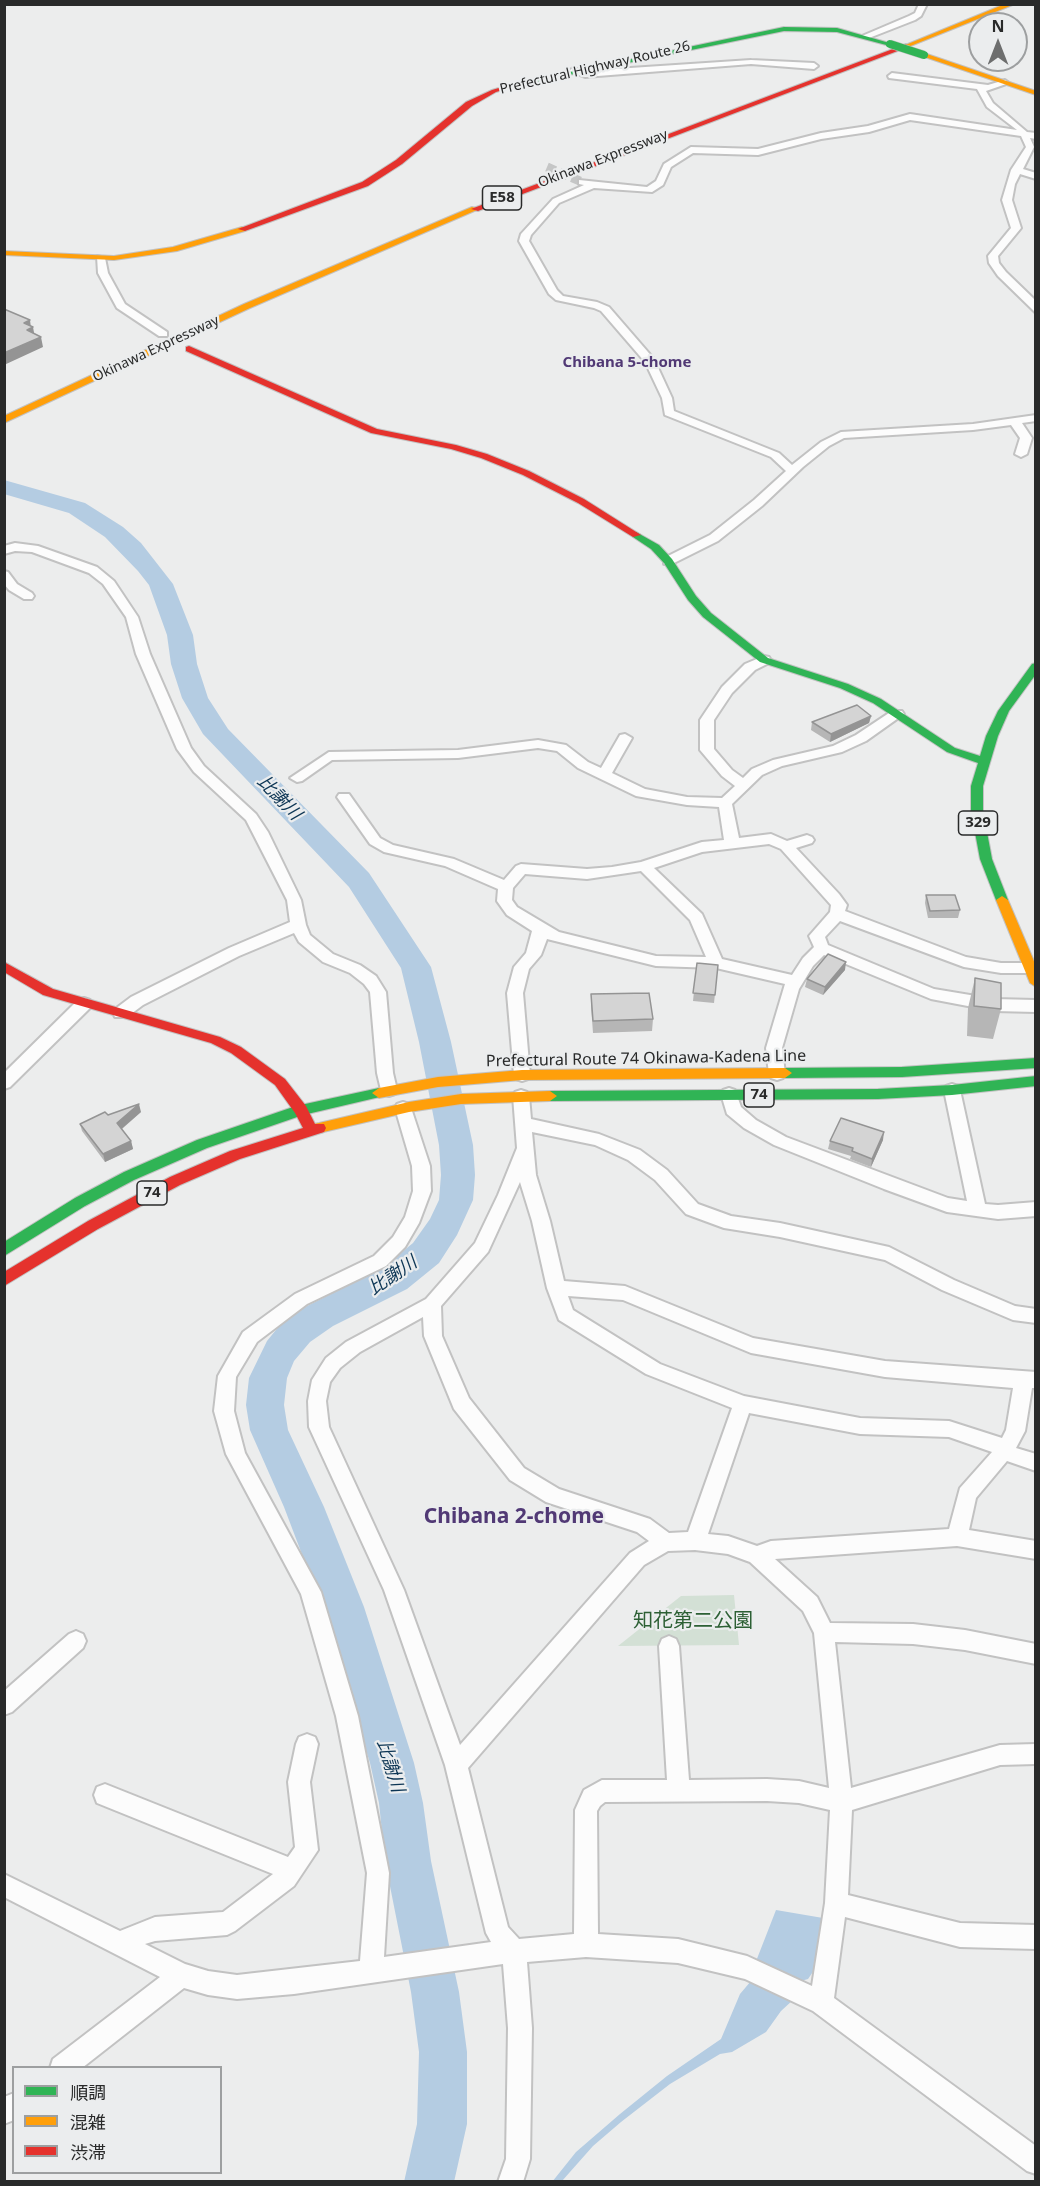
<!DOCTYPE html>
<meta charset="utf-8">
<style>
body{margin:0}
#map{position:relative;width:1040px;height:2186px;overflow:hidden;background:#eceded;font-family:"Noto Sans","Noto Sans JP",sans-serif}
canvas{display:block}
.frame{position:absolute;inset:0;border:6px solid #292a2a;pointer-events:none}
.legend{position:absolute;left:12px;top:2066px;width:210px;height:108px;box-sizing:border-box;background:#ebedee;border:2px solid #9d9fa0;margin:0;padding:8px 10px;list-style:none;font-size:18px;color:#292a2a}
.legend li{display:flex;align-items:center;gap:12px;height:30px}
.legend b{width:30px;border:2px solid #9d9fa0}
.north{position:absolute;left:968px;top:12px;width:60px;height:60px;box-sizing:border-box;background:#ebedee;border:2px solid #9d9fa0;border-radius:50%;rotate:0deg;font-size:16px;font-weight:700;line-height:24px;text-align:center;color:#292a2a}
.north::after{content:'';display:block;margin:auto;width:21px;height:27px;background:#6d6e6e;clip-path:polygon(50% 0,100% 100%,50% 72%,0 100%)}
</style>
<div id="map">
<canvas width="1040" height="2186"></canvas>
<div class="frame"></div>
<ul class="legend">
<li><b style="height:8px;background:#30b455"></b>順調</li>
<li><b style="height:8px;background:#ff9f0a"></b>混雑</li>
<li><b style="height:8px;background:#e5322d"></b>渋滞</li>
</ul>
<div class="north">N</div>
</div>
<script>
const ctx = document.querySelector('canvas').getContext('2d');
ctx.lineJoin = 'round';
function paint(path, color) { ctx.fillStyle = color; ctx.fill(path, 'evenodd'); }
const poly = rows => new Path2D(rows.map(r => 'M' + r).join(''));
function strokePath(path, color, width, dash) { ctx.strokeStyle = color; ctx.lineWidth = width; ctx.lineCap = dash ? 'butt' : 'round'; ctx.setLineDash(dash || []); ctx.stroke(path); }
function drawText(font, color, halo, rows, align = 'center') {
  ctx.font = font + ' "Noto Sans","Noto Sans JP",sans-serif'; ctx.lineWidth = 4.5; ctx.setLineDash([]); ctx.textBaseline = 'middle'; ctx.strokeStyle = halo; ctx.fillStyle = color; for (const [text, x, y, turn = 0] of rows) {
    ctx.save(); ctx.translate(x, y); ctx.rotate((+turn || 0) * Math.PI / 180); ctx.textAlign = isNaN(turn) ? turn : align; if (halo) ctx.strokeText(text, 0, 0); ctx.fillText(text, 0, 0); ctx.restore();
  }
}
const green = poly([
 [734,1595,739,1645,618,1646,681,1596]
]);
const water = poly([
 [776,1910,823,1918,823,1943,817,1966,808,1979,801,1981,793,2000,781,2011,766,2032,732,2052,720,2054,670,2084,621,2122,593,2146,562,2181,552,2182,576,2152,620,2114,667,2076,721,2039,740,1994,751,1981,753,1969]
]);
const river = poly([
 [4,480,85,503,123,527,141,543,173,584,193,635,197,664,208,698,228,729,369,873,431,967,451,1042,473,1145,475,1175,473,1200,457,1235,439,1263,407,1289,333,1326,310,1342,294,1361,287,1378,284,1405,288,1430,324,1507,364,1607,414,1763,423,1803,431,1861,459,1992,467,2052,467,2124,454,2182,404,2182,417,2124,419,2052,411,1992,385,1861,379,1803,370,1763,322,1607,284,1507,250,1430,246,1405,249,1378,267,1341,284,1320,307,1306,381,1269,413,1243,430,1219,439,1200,441,1175,439,1145,419,1042,401,968,349,887,203,734,182,698,171,664,167,635,149,585,138,571,105,537,69,513,4,494,4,480]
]);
const streetTunnel = poly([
 [547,167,582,182]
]);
const street = poly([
 [919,4,927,4,921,16,915,20,869,38,862,36,909,16,915,13,919,4],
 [751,60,814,63,818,66,814,69,751,64,585,77,569,71,573,68,585,71,751,60],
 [892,73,988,85,1005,80,1009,83,986,91,993,103,1027,132,1036,133,1036,139,1030,138,1034,147,1023,169,1036,173,1036,179,1020,174,1015,184,1012,200,1021,228,998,256,999,263,1006,272,1034,299,1036,313,998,276,989,263,988,256,1011,228,1002,200,1011,170,1026,147,1021,136,910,120,869,132,821,139,758,155,693,153,671,167,663,185,652,192,594,188,559,203,531,235,529,241,557,290,563,296,597,302,609,307,654,359,672,398,674,411,779,453,792,465,821,442,841,432,973,424,1036,415,1036,421,1022,423,1032,438,1027,454,1021,457,1015,454,1020,438,1011,425,973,430,844,438,829,446,803,467,762,506,718,541,672,564,664,564,664,558,710,535,754,500,786,471,771,457,665,415,662,398,645,362,601,311,594,308,556,300,549,294,519,241,521,234,553,199,584,185,579,184,579,180,647,187,656,181,664,164,691,147,758,149,821,133,868,126,910,114,1017,130,987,107,977,89,889,78,888,76,892,73],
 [97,256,105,258,108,273,125,304,167,332,167,336,159,336,117,308,98,273,97,256],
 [15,543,38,546,97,567,114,581,138,617,150,654,191,748,204,766,256,814,268,832,301,900,306,925,310,935,333,954,360,965,376,976,386,992,393,1073,397,1090,395,1094,389,1096,383,1094,381,1090,377,1073,370,992,364,984,350,973,323,962,299,942,294,933,239,956,143,1005,127,1017,115,1017,113,1013,115,1009,131,997,229,948,290,922,287,900,246,820,194,772,177,749,136,654,126,617,103,584,89,573,32,552,15,551,4,554,4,546,15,543],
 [4,571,8,572,17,584,32,593,34,596,32,599,24,599,9,590,4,584,4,571],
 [764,656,769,657,771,660,769,663,755,670,732,693,714,720,714,749,732,770,743,778,752,769,773,760,833,746,856,735,892,711,902,711,904,714,866,741,842,752,782,766,762,775,732,804,739,838,771,834,787,841,807,835,812,837,814,840,812,843,796,848,839,894,847,905,845,911,966,957,1001,963,1029,963,1034,964,1036,970,1029,973,1001,973,964,967,840,921,825,937,828,945,934,989,994,999,1036,1000,1036,1012,994,1011,931,999,824,955,813,966,799,989,782,1048,785,1074,783,1078,777,1080,771,1078,769,1074,766,1048,785,984,716,968,656,966,547,939,541,955,529,969,523,993,530,1075,528,1079,522,1081,516,1079,514,1075,507,993,514,967,526,953,532,931,507,915,497,901,498,889,445,866,384,852,370,844,337,797,339,794,349,794,380,838,393,845,454,859,504,880,516,866,521,864,587,869,612,867,641,862,702,842,724,840,719,807,687,805,636,796,578,768,557,751,538,748,458,758,332,760,302,781,297,782,290,778,329,752,458,750,538,740,566,745,588,762,601,768,620,735,625,734,632,738,612,773,645,789,687,797,722,798,735,786,722,776,700,750,700,720,722,687,745,664,764,656],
 [769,844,781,849,831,905,830,912,809,936,814,947,803,958,792,975,722,959,702,914,654,868,702,852,769,844],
 [641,871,690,920,706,957,656,956,559,932,517,907,512,900,513,888,525,874,587,879,641,871],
 [84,998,90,1000,92,1004,90,1008,10,1087,4,1089,4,1073,78,1000,84,998],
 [952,1084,958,1086,960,1090,985,1204,998,1205,1036,1202,1036,1216,998,1219,947,1212,884,1189,774,1145,744,1128,727,1114,721,1094,723,1090,729,1088,735,1090,741,1107,756,1120,786,1137,948,1198,967,1201,944,1090,946,1086,952,1084],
 [521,1090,527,1092,529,1096,531,1119,599,1134,640,1150,667,1170,698,1204,731,1216,780,1223,889,1247,954,1280,1015,1306,1036,1309,1036,1323,1013,1320,942,1290,885,1260,780,1237,724,1228,686,1214,655,1180,628,1160,595,1145,532,1132,536,1175,550,1221,564,1281,625,1286,753,1338,885,1361,1036,1372,1036,1388,1032,1388,1025,1431,1016,1448,1036,1454,1036,1471,1007,1461,976,1498,969,1530,1036,1541,1036,1559,957,1546,775,1559,817,1597,830,1623,913,1624,965,1630,1036,1644,1036,1664,965,1650,913,1644,835,1642,851,1788,1000,1745,1036,1744,1036,1764,1000,1765,852,1810,848,1895,960,1923,1036,1925,1036,1949,960,1947,845,1917,834,1998,1036,2146,1036,2174,1027,2171,813,2011,745,1979,678,1963,586,1957,527,1962,532,2028,530,2159,523,2182,498,2182,506,2159,508,2028,503,1964,294,1994,237,1999,208,1995,184,1988,82,2068,50,2068,53,2059,160,1977,4,1897,4,1874,120,1931,155,1917,223,1912,273,1874,97,1803,94,1795,97,1787,105,1784,288,1857,295,1847,288,1782,296,1744,299,1737,307,1734,315,1737,318,1744,310,1782,318,1850,294,1886,235,1931,227,1935,155,1941,145,1944,185,1964,208,1971,237,1975,360,1961,367,1873,336,1716,301,1594,226,1454,214,1411,218,1376,243,1332,295,1294,374,1256,393,1237,405,1217,413,1191,412,1166,395,1108,397,1104,403,1102,409,1104,411,1108,430,1166,431,1191,419,1223,405,1247,386,1266,307,1304,257,1342,236,1377,234,1411,245,1453,321,1592,358,1716,389,1873,384,1957,491,1942,486,1933,445,1765,384,1590,309,1427,308,1401,312,1380,326,1358,346,1342,426,1299,475,1243,498,1195,517,1148,513,1096,515,1092,521,1090],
 [520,1182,532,1221,547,1288,559,1320,646,1374,732,1408,688,1532,669,1533,650,1519,559,1489,524,1468,469,1398,442,1336,441,1306,488,1252,520,1182],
 [568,1296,623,1300,751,1353,885,1377,1013,1388,1006,1430,1002,1438,949,1421,860,1418,744,1396,660,1364,573,1310,568,1296],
 [423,1317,424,1336,454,1409,510,1480,546,1502,637,1532,649,1541,630,1553,460,1745,404,1590,329,1427,326,1401,330,1382,340,1368,360,1352,423,1317],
 [749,1413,860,1434,949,1437,992,1452,960,1488,949,1529,771,1541,757,1546,728,1536,708,1534,749,1413],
 [695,1550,728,1554,750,1562,803,1611,814,1633,829,1788,799,1781,767,1779,689,1780,679,1646,676,1639,669,1636,662,1639,659,1646,667,1780,602,1780,584,1790,575,1810,574,1934,519,1939,508,1927,468,1768,644,1565,668,1551,695,1550],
 [767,1801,799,1803,830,1810,825,1903,812,1986,747,1956,678,1939,598,1934,597,1811,600,1806,605,1802,767,1801],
 [76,1631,83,1634,86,1641,83,1648,12,1712,4,1715,4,1691,69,1634,76,1631],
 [14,2093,14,2120,4,2124,4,2097,14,2093]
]);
const fast = poly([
 [784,27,837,28,893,44,890,46,837,32,784,31,525,84,522,82,784,27],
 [636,532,659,545,672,559,696,596,711,613,768,658,848,684,881,699,955,748,980,756,986,736,998,711,1032,664,1036,663,1036,674,1009,711,998,736,983,786,983,811,992,859,1008,900,1006,903,1002,904,996,900,980,859,971,811,971,786,978,763,947,752,873,703,840,688,760,662,703,617,688,600,664,563,651,549,633,537,633,533,636,532],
 [1036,1058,1036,1068,902,1077,785,1078,778,1073,785,1068,902,1067,1036,1058],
 [1036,1076,1036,1086,952,1095,878,1099,550,1101,543,1096,550,1091,878,1089,952,1085,1036,1076],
 [379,1088,384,1090,386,1093,384,1096,303,1115,207,1148,134,1180,85,1206,4,1256,4,1242,75,1198,124,1172,197,1140,296,1106,379,1088]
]);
const slow = poly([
 [1005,4,1015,4,908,47,903,46,1005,4],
 [924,53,1036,91,1036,95,922,56,924,53],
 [472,207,479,209,250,308,4,423,4,416,244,304,472,207],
 [242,227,246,229,245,231,177,251,114,260,4,255,4,251,114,256,173,247,242,227],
 [1002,896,1008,900,1036,966,1036,987,1030,983,996,900,1002,896],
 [785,1068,792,1073,785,1078,522,1080,438,1087,379,1098,372,1093,379,1088,438,1077,522,1070,785,1068],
 [550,1091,557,1096,550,1101,461,1104,409,1112,319,1133,314,1132,312,1128,314,1124,319,1123,409,1102,461,1094,550,1091]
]);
const jam = poly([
 [906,44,908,47,478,211,471,209,906,44],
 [525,80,527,83,496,92,472,106,402,164,368,186,245,231,238,229,362,182,396,160,466,102,492,90,525,80],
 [189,346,377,429,456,445,487,454,529,471,584,499,641,535,633,537,578,503,523,475,481,458,451,449,371,433,186,351,186,347,189,346],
 [4,962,53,989,220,1037,241,1047,285,1079,306,1106,315,1124,324,1124,326,1128,324,1132,240,1159,180,1185,98,1229,4,1286,4,1272,88,1221,170,1177,230,1151,303,1128,295,1113,275,1085,231,1053,211,1043,43,995,4,972,4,962]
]);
const fastBridge = poly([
 [890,44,924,55]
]);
const wall = poly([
 [871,716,869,723,830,742,811,730,812,722],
 [926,895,960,910,958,918,928,918,925,903],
 [697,963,718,965,714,1003,693,1001],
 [845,970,823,995,805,987,807,979],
 [975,978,1001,1009,993,1039,967,1036,968,1008],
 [591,994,653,1019,652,1031,593,1033,591,1006],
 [141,1112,122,1129,131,1141,133,1149,105,1162,82,1131,80,1124,108,1115],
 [883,1140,871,1167,850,1159,851,1156,828,1149,830,1141]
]);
const shadedWall = poly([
 [30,320,31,328,33,327,35,338,28,333,24,323],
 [41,337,43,347,4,365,4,353],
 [871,716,869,723,830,742,831,734],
 [846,962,845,970,823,995,825,987],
 [139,1104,141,1112,119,1131,117,1123],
 [884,1132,883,1140,871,1167,872,1159],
 [131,1141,133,1149,105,1162,103,1154]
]);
const building = poly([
 [4,309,30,320,24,323,33,327,27,330,41,337,4,353,4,309],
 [857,705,871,716,831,734,812,722,857,705],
 [926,895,955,895,960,910,930,911,926,895],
 [828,954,846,962,825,987,807,979,828,954],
 [697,963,718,965,715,995,693,993,697,963],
 [975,978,1001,983,1001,1009,974,1006,975,978],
 [649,993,653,1019,593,1021,591,994,649,993],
 [139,1104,117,1123,131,1141,103,1154,80,1124,105,1112,108,1115,139,1104],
 [841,1118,884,1132,872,1159,852,1151,853,1148,830,1141,841,1118]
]);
const farStreetnames = [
 ["Prefectural Highway Route 26",595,68,-13],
 ["Okinawa Expressway",603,159,-21],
 ["Okinawa Expressway",156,349,-25]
];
const shields = [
 [502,198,39],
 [978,823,39],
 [759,1095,30],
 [152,1193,30]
];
const shieldNames = [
 ["E58",502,198],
 ["329",978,823],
 ["74",759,1095],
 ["74",152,1193]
];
const farNeighbourhoodnames = [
 ["Chibana 5-chome",627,363]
];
const streetNames = [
 ["Prefectural Route 74 Okinawa-Kadena Line",646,1059,-1]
];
const waterNames = [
 ["比謝川",279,798,46],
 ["比謝川",393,1276,-34],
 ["比謝川",390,1766,73]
];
const nearParknames = [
 ["知花第二公園",693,1621]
];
const nearNeighbourhoodnames = [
 ["Chibana 2-chome",514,1517]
];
paint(green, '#d3e0d5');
paint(water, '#b4cce2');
paint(river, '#b4cce2');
strokePath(streetTunnel, '#c5c6c6', 9, [9, 4.5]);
strokePath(street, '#c2c2c2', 4);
strokePath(fast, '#c2c2c2', 2);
strokePath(slow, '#c2c2c2', 2);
strokePath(jam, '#c2c2c2', 2);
paint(street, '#fcfcfc');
paint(fast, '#30b455');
paint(slow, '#ff9f0a');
paint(jam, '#e5322d');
strokePath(fastBridge, '#c2c2c2', 9, []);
strokePath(fastBridge, '#30b455', 8);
paint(wall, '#b6b6b6');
paint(shadedWall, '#949494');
paint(building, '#d4d4d4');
strokePath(building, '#949494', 1.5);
drawText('14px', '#292a2a', '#ebedee', farStreetnames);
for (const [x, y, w] of shields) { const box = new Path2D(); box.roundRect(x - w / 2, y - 12, w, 24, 4.5); ctx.fillStyle = '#ebedee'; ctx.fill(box); strokePath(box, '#292a2a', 1.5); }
drawText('bold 15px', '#292a2a', null, shieldNames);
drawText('bold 15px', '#513975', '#ebedee', farNeighbourhoodnames);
drawText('16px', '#292a2a', '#ebedee', streetNames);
drawText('italic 18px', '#0c3554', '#ebedee', waterNames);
drawText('20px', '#2d6035', '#ebedee', nearParknames);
drawText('bold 21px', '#513975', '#ebedee', nearNeighbourhoodnames);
</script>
